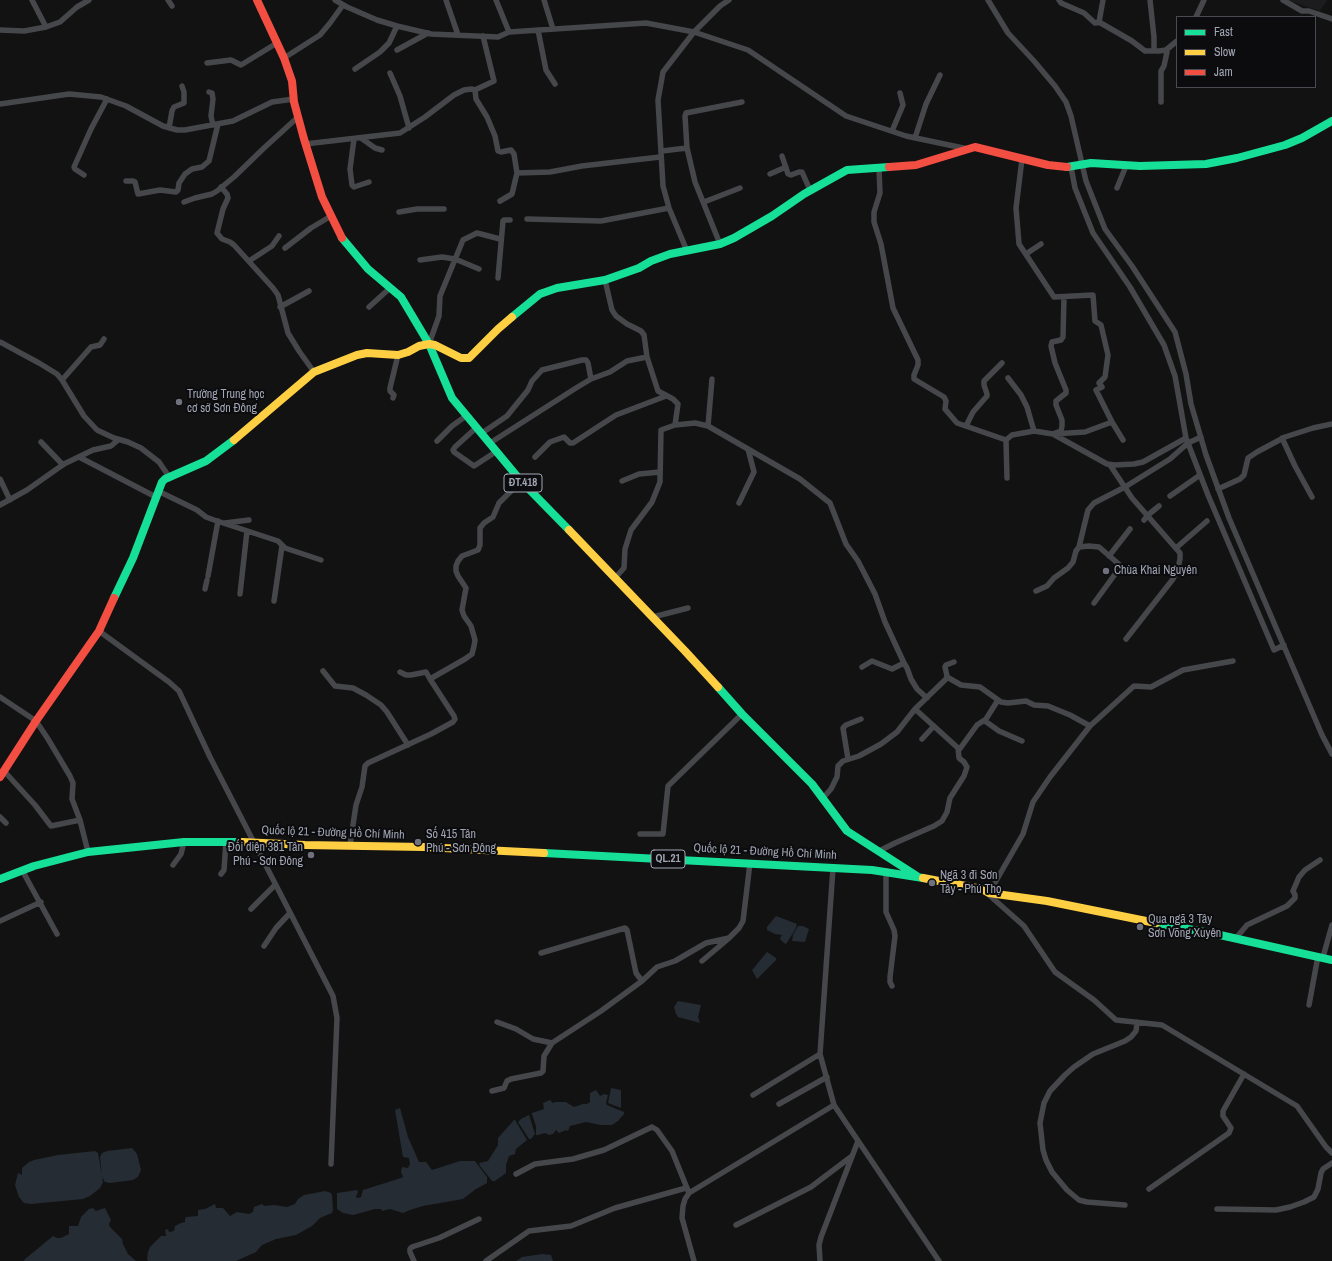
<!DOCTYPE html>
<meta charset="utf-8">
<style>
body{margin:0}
#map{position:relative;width:1332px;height:1261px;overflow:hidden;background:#121212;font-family:"Archivo Narrow",sans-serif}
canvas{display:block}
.legend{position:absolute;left:1176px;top:16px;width:140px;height:72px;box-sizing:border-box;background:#0c0c0e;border:1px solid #484a51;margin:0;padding:5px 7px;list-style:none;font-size:12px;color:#a1a6b5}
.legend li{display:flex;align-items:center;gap:8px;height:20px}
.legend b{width:20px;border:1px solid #484a51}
</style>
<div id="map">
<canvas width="1332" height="1261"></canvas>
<ul class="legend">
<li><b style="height:5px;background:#16e098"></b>Fast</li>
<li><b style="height:5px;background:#ffcf43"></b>Slow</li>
<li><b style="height:5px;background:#f24e42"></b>Jam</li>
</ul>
</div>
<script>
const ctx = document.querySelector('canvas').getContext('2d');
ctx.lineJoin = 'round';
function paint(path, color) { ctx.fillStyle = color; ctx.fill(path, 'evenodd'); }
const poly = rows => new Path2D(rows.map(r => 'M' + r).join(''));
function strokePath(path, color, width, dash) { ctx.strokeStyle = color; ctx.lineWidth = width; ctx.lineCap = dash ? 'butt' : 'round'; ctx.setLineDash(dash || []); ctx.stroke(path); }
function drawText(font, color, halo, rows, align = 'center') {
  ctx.font = font + ' "Archivo Narrow",sans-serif'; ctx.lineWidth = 4; ctx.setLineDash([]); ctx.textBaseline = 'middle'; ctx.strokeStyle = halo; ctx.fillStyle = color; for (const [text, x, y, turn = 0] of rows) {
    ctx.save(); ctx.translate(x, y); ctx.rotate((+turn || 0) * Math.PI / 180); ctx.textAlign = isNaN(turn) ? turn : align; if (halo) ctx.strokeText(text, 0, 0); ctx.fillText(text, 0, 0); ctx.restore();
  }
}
const built = poly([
 [1287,0,1327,0,1320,11]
]);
const water = poly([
 [776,916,797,924,795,930,786,944,784,943,781,940,780,938,782,935,775,934,767,930,767,927],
 [798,926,803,926,809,929,805,942,792,941,793,935],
 [767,952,776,958,776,960,757,979,752,970,753,969],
 [678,1001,701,1005,698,1017,700,1023,678,1017,676,1014,674,1007],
 [611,1088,621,1090,621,1108,608,1103],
 [596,1090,600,1096,604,1094,608,1095,606,1103,607,1105,624,1112,624,1114,618,1121,612,1125,601,1125,586,1122,570,1126,568,1131,566,1130,559,1133,556,1130,553,1134,549,1135,545,1133,538,1135,536,1135,536,1126,532,1114,532,1113,544,1109,543,1103,550,1100,553,1103,556,1102,566,1102,574,1107,583,1104,587,1104,590,1102,590,1093],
 [400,1108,408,1137,419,1162,426,1162,432,1170,460,1161,475,1161,487,1177,487,1183,476,1189,463,1199,423,1206,410,1210,403,1213,390,1209,382,1211,381,1209,375,1209,353,1215,343,1213,337,1209,337,1193,357,1190,358,1192,356,1197,357,1198,361,1197,363,1190,401,1178,403,1177,401,1172,402,1167,408,1168,410,1164,409,1158,403,1157,395,1110],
 [529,1115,535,1134,531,1139,529,1139,518,1122,521,1119],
 [514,1120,515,1120,527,1140,516,1149,515,1154,509,1156,506,1165,506,1173,495,1181,492,1181,480,1166,479,1163,488,1161,498,1145,498,1138],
 [132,1148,137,1154,141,1170,138,1177,133,1180,110,1183,105,1182,102,1177,100,1157,102,1153,107,1151],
 [95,1151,98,1153,103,1182,100,1188,90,1196,83,1199,31,1204,24,1203,19,1197,15,1185,18,1173,22,1175,22,1168,29,1162,34,1160,58,1155],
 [325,1191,331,1193,332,1195,333,1210,332,1213,320,1218,312,1226,296,1235,276,1239,262,1245,256,1252,236,1261,148,1261,147,1259,148,1252,150,1247,161,1236,166,1236,165,1230,168,1229,169,1232,174,1231,175,1226,181,1223,185,1222,185,1219,186,1217,198,1216,198,1210,205,1209,215,1204,216,1208,223,1208,230,1216,237,1212,249,1214,253,1212,254,1207,262,1204,264,1206,274,1205,287,1207,295,1204,298,1199,304,1195],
 [93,1208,96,1211,105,1208,111,1220,109,1224,110,1227,122,1239,123,1244,128,1254,136,1261,24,1261,25,1259,53,1236,57,1238,61,1238,69,1234,69,1226,78,1226,81,1217,89,1209],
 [542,1254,551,1255,553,1261,516,1261,522,1257]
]);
const street = poly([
 [32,0,46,27],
 [168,0,172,6],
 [335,0,347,7,377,20,397,26,431,34,498,37,509,32,646,23,694,32,748,50,846,116,906,136,968,149],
 [446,0,458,35],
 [496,0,509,32],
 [544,0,553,29],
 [988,0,1008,33,1034,61,1055,86,1066,102,1071,116,1086,181,1105,229,1132,266,1175,332,1186,374,1191,404,1206,455,1229,518,1322,735,1332,754],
 [1059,0,1061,3,1084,13,1095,23,1099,22,1132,41,1145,51,1159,51,1166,50,1177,41],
 [1150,0,1154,37,1154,51],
 [1283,0,1302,11,1309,11,1332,19],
 [1196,17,1204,0],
 [1099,22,1103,0],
 [0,30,24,31,46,27,60,22,77,7,89,0],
 [538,30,546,70,555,84],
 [397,50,428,33],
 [284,58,320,35,330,23,343,5],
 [207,63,231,60,241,65,277,43],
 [355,69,380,52,389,43,397,26],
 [390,73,400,96,409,128],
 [475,90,494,81,483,36],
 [209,92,212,93,213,99,211,116,213,125],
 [1161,102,1161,71,1164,66,1167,52,1166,50],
 [0,104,69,94,101,97,126,106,163,126,177,130,185,130,233,121,272,102,294,99],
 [169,128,172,111,174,107,184,103,184,92,182,86],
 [892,131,903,105,900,93],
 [361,138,375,148,382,150],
 [915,138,926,104,940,75],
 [354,139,350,169,352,185,354,187,369,182],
 [305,144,400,133,425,117,454,95,464,90,472,89,475,90,476,99,487,117,495,136,498,151,501,152,511,150,514,154,517,173,512,194,500,201],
 [662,151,687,148],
 [782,156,788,174,791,175,799,172,802,172,810,190],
 [1071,167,1075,188,1093,233,1130,287,1164,345,1175,376,1186,438,1208,495,1274,650,1284,645],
 [879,168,880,193,874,212,874,222,881,244,893,308,918,360,918,365,914,375,914,379,944,397,946,401,945,409,957,423,1006,440],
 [517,173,550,172,582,166,660,157],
 [770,174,786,167],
 [84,175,75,169,74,167,91,129,107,99],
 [126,181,133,181,135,182,138,194,160,190,176,192,178,190,179,183,185,174,192,169,202,167,209,161,218,124],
 [221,187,227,194,228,198,223,209,217,233,222,239,230,242,234,245,273,288,278,295,288,333,299,351,314,372],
 [1117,188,1126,166],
 [184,202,195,198,212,194,217,191,234,177,264,148,298,117],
 [704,202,740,188],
 [399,212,417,209,444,209],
 [527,219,601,221,669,208],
 [720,244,695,182,687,148,685,116,686,113,742,102],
 [285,248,311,228,331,216],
 [687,251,669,208,663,186,658,100,663,72,694,32,720,6,729,0],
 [1026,254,1041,244],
 [420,260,442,257,455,259,479,269],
 [249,261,272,246,279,236],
 [498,278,503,221,504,220,510,220],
 [605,280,612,310,616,316,627,324,641,331,644,335,647,357,658,391,673,399,678,404,675,425],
 [280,307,309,291],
 [369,307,390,288],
 [0,342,39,363,57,374,62,380,84,416,97,430,114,438,128,442,141,448,159,462,170,478],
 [429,344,439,316,440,296,463,240,477,233,500,239],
 [1008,378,1021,395,1027,407,1034,431],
 [591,379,610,372,627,361,647,357],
 [62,380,91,347,100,345,104,339],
 [393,398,394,395,390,391,390,388,398,355],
 [1112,422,1123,440],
 [708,426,712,379],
 [966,426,973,412,987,396,987,394,984,385,984,381,1002,363],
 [477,427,455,447,453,450,454,452,474,466,497,451],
 [482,433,507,416,528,390,532,381,542,370,582,360,586,360,588,363,591,379,576,388,490,443],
 [1055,433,1061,431,1062,426,1062,420,1056,405,1056,401,1066,393,1066,390,1055,363,1051,346,1052,342,1061,340,1063,337,1064,297],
 [1053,434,1107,464,1115,465,1134,464,1143,462,1186,438],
 [1282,438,1295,466,1312,497],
 [1006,440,1012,435,1034,431,1053,434,1085,432,1112,422,1096,390,1102,387,1099,383,1105,377,1108,355,1101,325,1095,321,1093,295,1054,297,1019,244,1016,208,1022,159],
 [1006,440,1007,478],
 [437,441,452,426,466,416],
 [41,442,63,465],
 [79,457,156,497],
 [535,457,550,442,564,437,570,443,573,443,616,415,666,396],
 [1110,465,1132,498,1180,553,1180,559,1178,568,1173,579,1126,639],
 [0,479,10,500],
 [622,481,639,474,660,472],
 [1218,489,1240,479,1244,475,1248,458,1257,452,1285,437,1313,428,1332,424],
 [158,491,197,510,206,517,214,520,278,541,285,548,321,560],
 [1170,496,1200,475],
 [739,503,754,472,748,449],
 [0,505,27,490,64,464,93,450,111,446,118,440],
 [1144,520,1148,515,1159,506],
 [225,523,249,520],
 [1079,547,1089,546,1099,547,1121,566,1094,603],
 [1176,548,1207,521],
 [1109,556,1130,529],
 [208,576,218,521],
 [615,578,624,568,625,549,631,530,652,502,660,482,661,430,675,425,695,423,708,426,800,479,830,503,846,544,858,561,875,594,885,622,904,663,907,668,911,679,917,689,927,698],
 [205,589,207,580],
 [1036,591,1047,586,1054,578,1068,568,1073,562,1076,551,1079,547,1088,510,1094,503,1125,487,1170,459,1188,443,1201,437],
 [240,594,247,531],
 [274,601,282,546],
 [653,617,688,608],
 [99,631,169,682,179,691,210,757,333,996,337,1018,331,1164],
 [862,667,872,661,892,669,904,663],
 [323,671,335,686,353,688,366,695,381,705,387,712,408,745],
 [400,672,406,675,411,675,426,672,430,679],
 [947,677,961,685,980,687,1001,702,1008,703,1026,701,1034,705,1048,706,1070,715,1090,726],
 [0,697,36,721,48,739,70,776,73,783,72,799,80,820,88,852],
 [985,721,999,731,1022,741],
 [922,739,934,726],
 [959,750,977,725,986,719,998,700],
 [848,759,843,728,846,725,861,719],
 [4,771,35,805,51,826,80,820],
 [823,798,831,789,837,777,838,766,843,761,859,756,881,744,897,732,915,709,946,679,947,676,945,667,946,665,954,662],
 [0,817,6,823],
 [640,834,663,834,668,786,742,714],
 [350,845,356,805,362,787,365,766,368,763,431,734,453,722,455,719,454,716,430,679,465,659,472,654,474,646,475,640,471,626,464,616,462,610,466,588,458,576,456,571,456,566,458,561,462,556,478,550,480,545,480,528,484,523,493,517,499,503,521,481],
 [879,851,895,843,934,826,942,821,947,812,950,798,964,776,967,767,964,762,959,758,958,748,915,709],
 [173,865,181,854,184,842],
 [22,870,57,934],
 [886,871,886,912,894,930,895,936,890,977,890,982,892,986],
 [221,874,224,870,226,841],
 [989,893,1023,834,1033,802,1050,777,1090,726,1134,686,1151,687,1183,670,1233,661],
 [988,894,1024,926,1055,972,1094,1000,1116,1020,1162,1025,1297,1106,1326,1147,1332,1153],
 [251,909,275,885],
 [0,921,41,902],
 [1236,938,1247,925,1287,906,1295,898,1295,895,1293,891,1299,877,1305,870,1320,860],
 [264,946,276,928,290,913],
 [541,953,625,928,627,930,636,973,642,981],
 [1323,957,1332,925],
 [702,961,728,939],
 [1309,1005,1318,956],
 [497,1022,516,1029,533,1039,552,1043],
 [492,1091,504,1088,507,1081,511,1079,541,1073,543,1071,544,1056,552,1043,601,1011,642,981,657,967,675,961,706,943,729,938,739,928,743,921,750,863],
 [753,1095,820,1054],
 [779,1104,827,1077],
 [834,1105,939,1261],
 [516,1174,535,1164,573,1159,604,1150,652,1127,657,1130,672,1151,689,1193,834,1105,820,1054,833,868],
 [1149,1189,1229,1133,1231,1128,1223,1116,1223,1111,1244,1074],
 [689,1193,685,1199,683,1206,682,1218,694,1261],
 [1125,1205,1087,1202,1079,1200,1067,1190,1052,1172,1046,1160,1043,1150,1040,1123,1044,1103,1050,1091,1065,1075,1074,1067,1093,1054,1125,1041,1131,1037,1136,1031,1137,1022],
 [1217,1209,1276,1210,1290,1207,1304,1202,1314,1197,1318,1189,1321,1173,1323,1169,1332,1163],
 [736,1225,811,1187,852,1156],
 [414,1261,410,1252,410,1249,412,1247,439,1238,479,1219],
 [486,1261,529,1231,571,1226,615,1208,686,1188],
 [820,1261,819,1245,821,1237,858,1141]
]);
const fast = poly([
 [1067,167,1091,163,1140,166,1206,164,1237,158,1285,145,1302,138,1332,121],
 [342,238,368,269,401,297,429,344,452,398,521,481,569,530],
 [512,317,540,294,557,288,605,280,639,268,651,261,670,254,720,244,734,238,772,216,804,194,847,170,889,167],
 [114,598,133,558,162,482,165,479,206,461,234,440],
 [718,687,742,714,812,784,847,831,917,876],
 [544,853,872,870,923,878],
 [0,879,34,866,88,852,184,842,242,842],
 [1156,923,1220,935,1332,960]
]);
const slow = poly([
 [234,440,314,372,357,355,367,353,398,355,408,352,419,346,429,344,435,345,461,358,469,358,498,329,512,317],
 [569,530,685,651,718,687],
 [242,842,305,845,423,847,544,853],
 [923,878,982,889,989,893,1047,901,1156,923]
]);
const jam = poly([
 [257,0,284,58,292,81,294,102,304,139,322,197,342,238],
 [889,167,916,165,975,147,1048,165,1067,167],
 [0,777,36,721,99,631,114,598]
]);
const markers = [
 [179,402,4,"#6f727c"],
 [1106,571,4,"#6f727c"],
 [418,842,4,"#6f727c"],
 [311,855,4,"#6f727c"],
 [932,883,4,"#6f727c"],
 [1140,927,4,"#6f727c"]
];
const shields = [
 [523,483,38],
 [668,859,34]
];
const shieldNames = [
 ["ĐT.418",523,483],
 ["QL.21",668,859]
];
const poiNames = [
 ["Trường Trung học",187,395],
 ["cơ sở Sơn Đông",187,409],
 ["Chùa Khai Nguyên",1114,571],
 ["Số 415 Tân",426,835],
 ["Phú - Sơn Đông",426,849],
 ["Đối diện 381 Tân",303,848,"right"],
 ["Phú - Sơn Đông",303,862,"right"],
 ["Ngã 3 đi Sơn",940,876],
 ["Tây - Phú Thọ",940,890],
 ["Qua ngã 3 Tây",1148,920],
 ["Sơn Võng Xuyên",1148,934]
];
const streetNames = [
 ["Quốc lộ 21 - Đường Hồ Chí Minh",333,833,2],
 ["Quốc lộ 21 - Đường Hồ Chí Minh",765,852,3]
];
paint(built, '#1c1c1e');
paint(water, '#252c34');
strokePath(street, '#46474b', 5.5);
strokePath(fast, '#16e098', 8);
strokePath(slow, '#ffcf43', 8);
strokePath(jam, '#f24e42', 8);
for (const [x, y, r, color] of markers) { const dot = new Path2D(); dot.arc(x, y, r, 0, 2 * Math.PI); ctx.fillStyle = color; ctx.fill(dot); strokePath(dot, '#0c0c0e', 1.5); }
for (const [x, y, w] of shields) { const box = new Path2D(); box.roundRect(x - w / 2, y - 9, w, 18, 3); ctx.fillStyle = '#0c0c0e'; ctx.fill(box); strokePath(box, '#a1a6b5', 1); }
drawText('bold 11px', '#a1a6b5', null, shieldNames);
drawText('12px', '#a1a6b5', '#0c0c0e', poiNames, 'left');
drawText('12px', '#a1a6b5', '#0c0c0e', streetNames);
</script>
